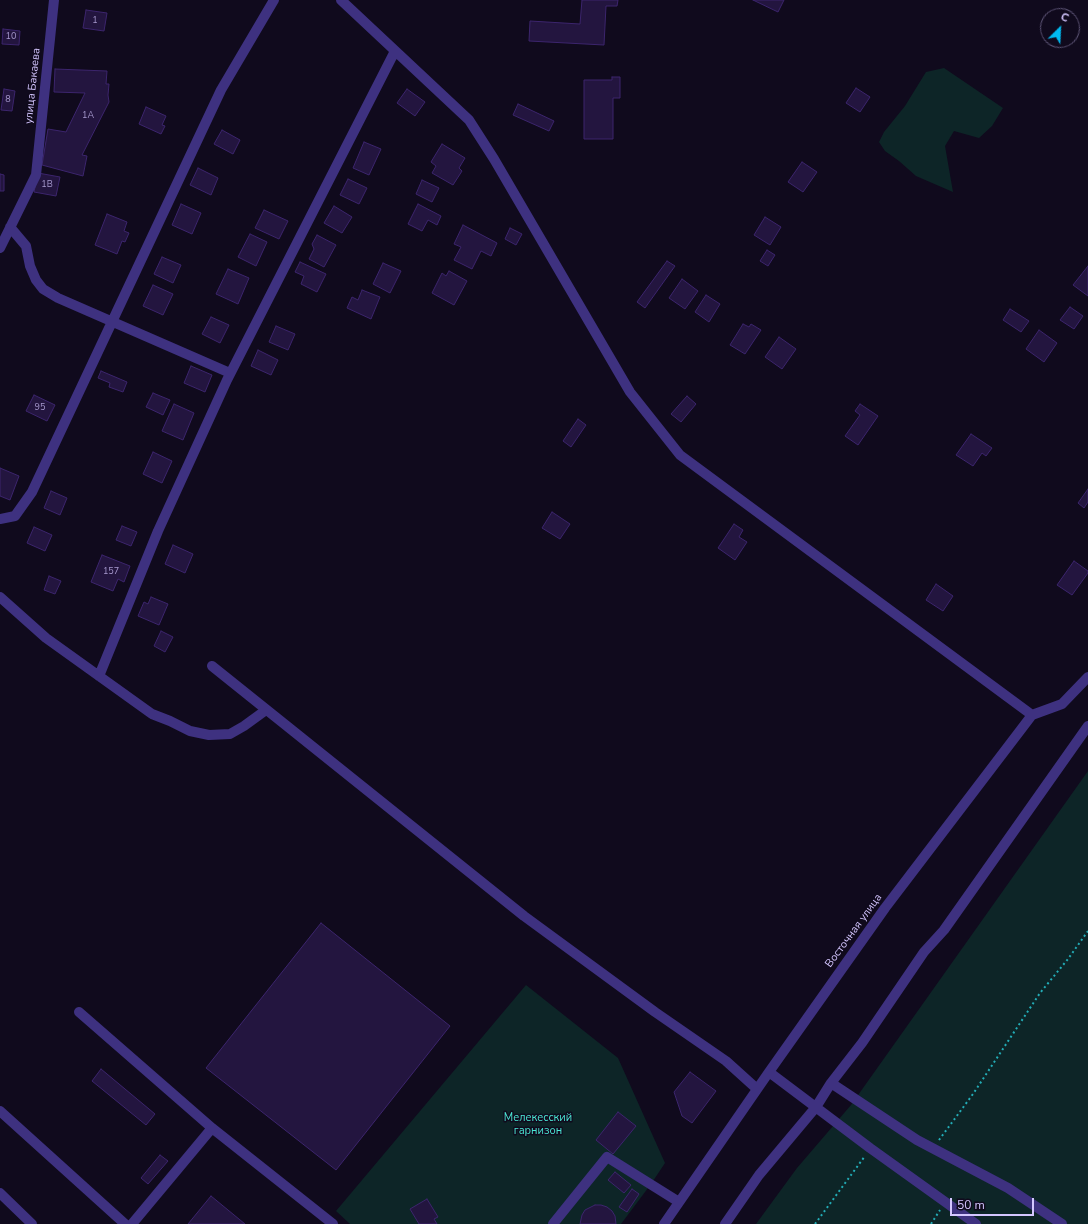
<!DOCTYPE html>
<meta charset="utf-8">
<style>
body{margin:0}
#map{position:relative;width:1088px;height:1224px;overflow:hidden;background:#100a1d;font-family:"Nunito Sans",sans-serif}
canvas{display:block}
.north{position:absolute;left:1040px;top:8px;width:40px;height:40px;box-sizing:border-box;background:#100a1d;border:1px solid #5e5577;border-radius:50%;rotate:24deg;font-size:11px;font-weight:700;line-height:16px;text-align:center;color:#d4c6ff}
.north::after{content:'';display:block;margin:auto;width:14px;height:18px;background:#00baf1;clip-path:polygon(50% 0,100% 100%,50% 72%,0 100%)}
.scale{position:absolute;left:950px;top:1198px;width:84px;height:18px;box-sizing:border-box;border:2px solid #d4c6ff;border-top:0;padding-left:5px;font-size:12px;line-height:14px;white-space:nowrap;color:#d4c6ff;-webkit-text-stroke:3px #100a1d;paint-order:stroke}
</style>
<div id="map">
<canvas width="1088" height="1224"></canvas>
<div class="north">С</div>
<div class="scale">50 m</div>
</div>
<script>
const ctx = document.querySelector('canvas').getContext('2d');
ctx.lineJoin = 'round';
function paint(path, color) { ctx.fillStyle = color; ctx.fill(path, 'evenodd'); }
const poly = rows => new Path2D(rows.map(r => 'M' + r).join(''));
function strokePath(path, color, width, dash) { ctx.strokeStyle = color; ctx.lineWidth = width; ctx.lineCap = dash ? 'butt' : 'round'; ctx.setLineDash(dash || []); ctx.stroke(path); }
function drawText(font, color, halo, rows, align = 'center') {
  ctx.font = font + ' "Nunito Sans",sans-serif'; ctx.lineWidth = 3; ctx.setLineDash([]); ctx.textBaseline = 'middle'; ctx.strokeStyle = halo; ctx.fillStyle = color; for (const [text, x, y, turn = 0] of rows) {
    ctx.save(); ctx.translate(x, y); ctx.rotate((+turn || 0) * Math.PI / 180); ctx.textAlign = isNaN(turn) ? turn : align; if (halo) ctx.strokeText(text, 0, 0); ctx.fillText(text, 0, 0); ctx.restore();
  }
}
const green = poly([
 [944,68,1003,108,992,126,979,138,954,131,945,146,953,192,916,176,899,161,885,151,879,142,884,132,905,106,926,72],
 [1088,771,1088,1224,756,1224,797,1168,851,1105],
 [526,985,618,1058,665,1163,651,1184,621,1224,350,1224,336,1211]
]);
const building = poly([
 [582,0,618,0,617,6,606,6,604,45,529,41,530,21,580,24,582,0],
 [753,0,784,0,778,12,753,0],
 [86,10,107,13,104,31,83,28,86,10],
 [3,29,20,31,19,45,2,44,3,29],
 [55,69,107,71,106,84,109,84,108,95,109,102,82,155,87,156,83,176,42,165,48,129,66,132,85,93,54,92,55,69],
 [612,77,620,77,620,98,613,98,613,139,584,139,584,80,612,80,612,77],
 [856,88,870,97,860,112,846,103,856,88],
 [4,89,15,91,12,111,1,110,4,89],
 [407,89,425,102,415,116,397,103,407,89],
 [518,104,554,121,549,131,513,115,518,104],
 [146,107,166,116,162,125,165,126,161,134,139,124,146,107],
 [222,130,240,140,233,154,214,144,222,130],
 [364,142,381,149,369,175,353,168,364,142],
 [442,144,465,158,459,168,462,171,453,185,432,173,436,166,431,162,442,144],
 [802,162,817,172,803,192,788,182,802,162],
 [198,168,218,178,211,195,190,185,198,168],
 [38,173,60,177,56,196,34,192,38,173],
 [0,174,4,175,4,191,0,191,0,174],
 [348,179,367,188,359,204,340,195,348,179],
 [422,180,439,188,432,202,416,194,422,180],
 [181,204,201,213,192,234,172,225,181,204],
 [418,204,441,216,437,225,428,220,422,231,408,224,418,204],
 [334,206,352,217,342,233,324,223,334,206],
 [264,210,288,221,279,239,255,228,264,210],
 [107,214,127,222,124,231,129,233,125,242,122,241,117,254,95,245,107,214],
 [765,217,781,227,770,245,754,235,765,217],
 [463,225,497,243,491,256,481,251,472,269,454,260,461,247,454,244,463,225],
 [510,228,522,234,516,245,505,239,510,228],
 [250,234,267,242,256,266,238,257,250,234],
 [317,235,336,245,324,267,309,259,314,249,312,244,317,235],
 [767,250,775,255,768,266,760,261,767,250],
 [162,257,181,265,173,283,154,274,162,257],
 [667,261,675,266,645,308,637,302,667,261],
 [300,262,326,274,317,292,301,284,304,276,295,272,300,262],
 [383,263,401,271,390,293,373,284,383,263],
 [1088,266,1088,296,1073,285,1088,266],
 [228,269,249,278,238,304,216,294,228,269],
 [449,271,467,281,454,305,432,293,442,273,446,276,449,271],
 [682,279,698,291,685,309,669,298,682,279],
 [153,285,173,294,163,315,143,306,153,285],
 [362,290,380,297,371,319,347,308,352,297,358,300,362,290],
 [706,295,720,304,709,322,695,312,706,295],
 [1070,307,1083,316,1074,329,1060,320,1070,307],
 [1010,309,1029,321,1021,332,1003,320,1010,309],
 [211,317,229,325,220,343,202,334,211,317],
 [743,324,749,327,751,324,761,330,745,354,730,345,743,324],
 [276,326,295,334,288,350,269,342,276,326],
 [1039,330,1057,343,1044,362,1026,349,1039,330],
 [779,337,796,349,782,369,765,357,779,337],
 [258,350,278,360,271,375,251,366,258,350],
 [191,366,212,375,205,392,184,383,191,366],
 [101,371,127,382,123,392,109,387,110,383,98,378,101,371],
 [153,393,170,400,163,415,146,407,153,393],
 [34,395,55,405,47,421,26,411,34,395],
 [687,396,696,404,681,422,671,414,687,396],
 [174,404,194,413,183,440,162,431,174,404],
 [860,404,878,416,858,445,845,436,860,415,855,411,860,404],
 [578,419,586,425,571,447,563,441,578,419],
 [971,434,992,448,986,456,982,453,973,466,956,455,971,434],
 [153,452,172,461,162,483,143,474,153,452],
 [0,468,19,476,10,500,0,496,0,468],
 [1088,489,1088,502,1084,508,1078,503,1088,489],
 [51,491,67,498,60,515,44,508,51,491],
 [552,512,570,524,560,539,542,528,552,512],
 [734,524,743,530,739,537,747,542,735,560,718,548,734,524],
 [122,526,137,532,131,546,116,540,122,526],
 [34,527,52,535,45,551,27,543,34,527],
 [173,545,193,554,185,573,165,564,173,545],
 [102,555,130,566,124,582,118,579,113,591,91,582,102,555],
 [1074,561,1088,571,1088,573,1072,595,1057,585,1074,561],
 [49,576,61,581,55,594,44,590,49,576],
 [936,584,953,596,943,611,926,600,936,584],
 [151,597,168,604,159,625,138,616,144,602,148,604,151,597],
 [161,631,173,637,165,652,154,646,161,631],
 [321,923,450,1026,336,1170,206,1068,321,923],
 [101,1069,155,1114,146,1125,92,1081,101,1069],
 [690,1072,716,1091,692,1123,682,1116,674,1092,690,1072],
 [618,1112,636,1126,613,1154,596,1140,618,1112],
 [160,1155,168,1161,148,1184,141,1178,160,1155],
 [615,1172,631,1185,624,1193,608,1180,615,1172],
 [632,1189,639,1194,627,1212,619,1207,632,1189],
 [211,1196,245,1224,188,1224,211,1196],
 [427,1199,438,1217,434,1219,437,1224,419,1224,410,1209,427,1199],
 [595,1205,601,1205,607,1207,612,1211,615,1216,616,1224,580,1224,582,1215,585,1210,595,1205]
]);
const path = poly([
 [939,1140,973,1094,1040,993,1068,959,1088,931],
 [815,1224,865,1156],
 [931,1224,940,1210]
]);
const minor = poly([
 [341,0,469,120,494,159,630,392,680,455,1032,715],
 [10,227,26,246,30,266,36,280,43,289,58,298,230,373],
 [0,248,36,175,54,0],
 [0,519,15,516,32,492,221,90,274,0],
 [0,597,46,638,152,714,170,721,190,731,209,735,230,734,244,726,266,710],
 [212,666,524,916,655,1012,726,1061,757,1089],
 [99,676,158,531,227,380,395,51],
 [79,1012,212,1128,333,1224],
 [769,1072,870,1148,976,1224],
 [831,1083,917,1140,1008,1188,1062,1224],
 [0,1111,125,1224],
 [0,1193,32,1224],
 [132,1224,212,1128],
 [553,1224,607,1157,679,1202],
 [664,1224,769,1072,885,908,1032,715,1062,704,1088,677],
 [725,1224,759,1175,816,1107,831,1083,862,1043,924,952,944,930,1088,726]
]);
const numberNames = [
 ["1",95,21],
 ["10",11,37],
 ["8",8,100],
 ["1А",88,116],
 ["1В",47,185],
 ["95",40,408],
 ["157",111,572]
];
const streetNames = [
 ["улица Бакаева",33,86,-84],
 ["Восточная улица",854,931,-54]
];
const parkNames = [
 ["Мелекесский",538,1118],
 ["гарнизон",538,1131]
];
paint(green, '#0d2527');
paint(building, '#23153f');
strokePath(building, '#3c256d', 1);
strokePath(path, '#23acb6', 2, [2, 3]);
strokePath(minor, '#3e3180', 10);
drawText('9px', '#a89acf', null, numberNames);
drawText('11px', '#d4c6ff', '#100a1d', streetNames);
drawText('11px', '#4ae7d4', '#100a1d', parkNames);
</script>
